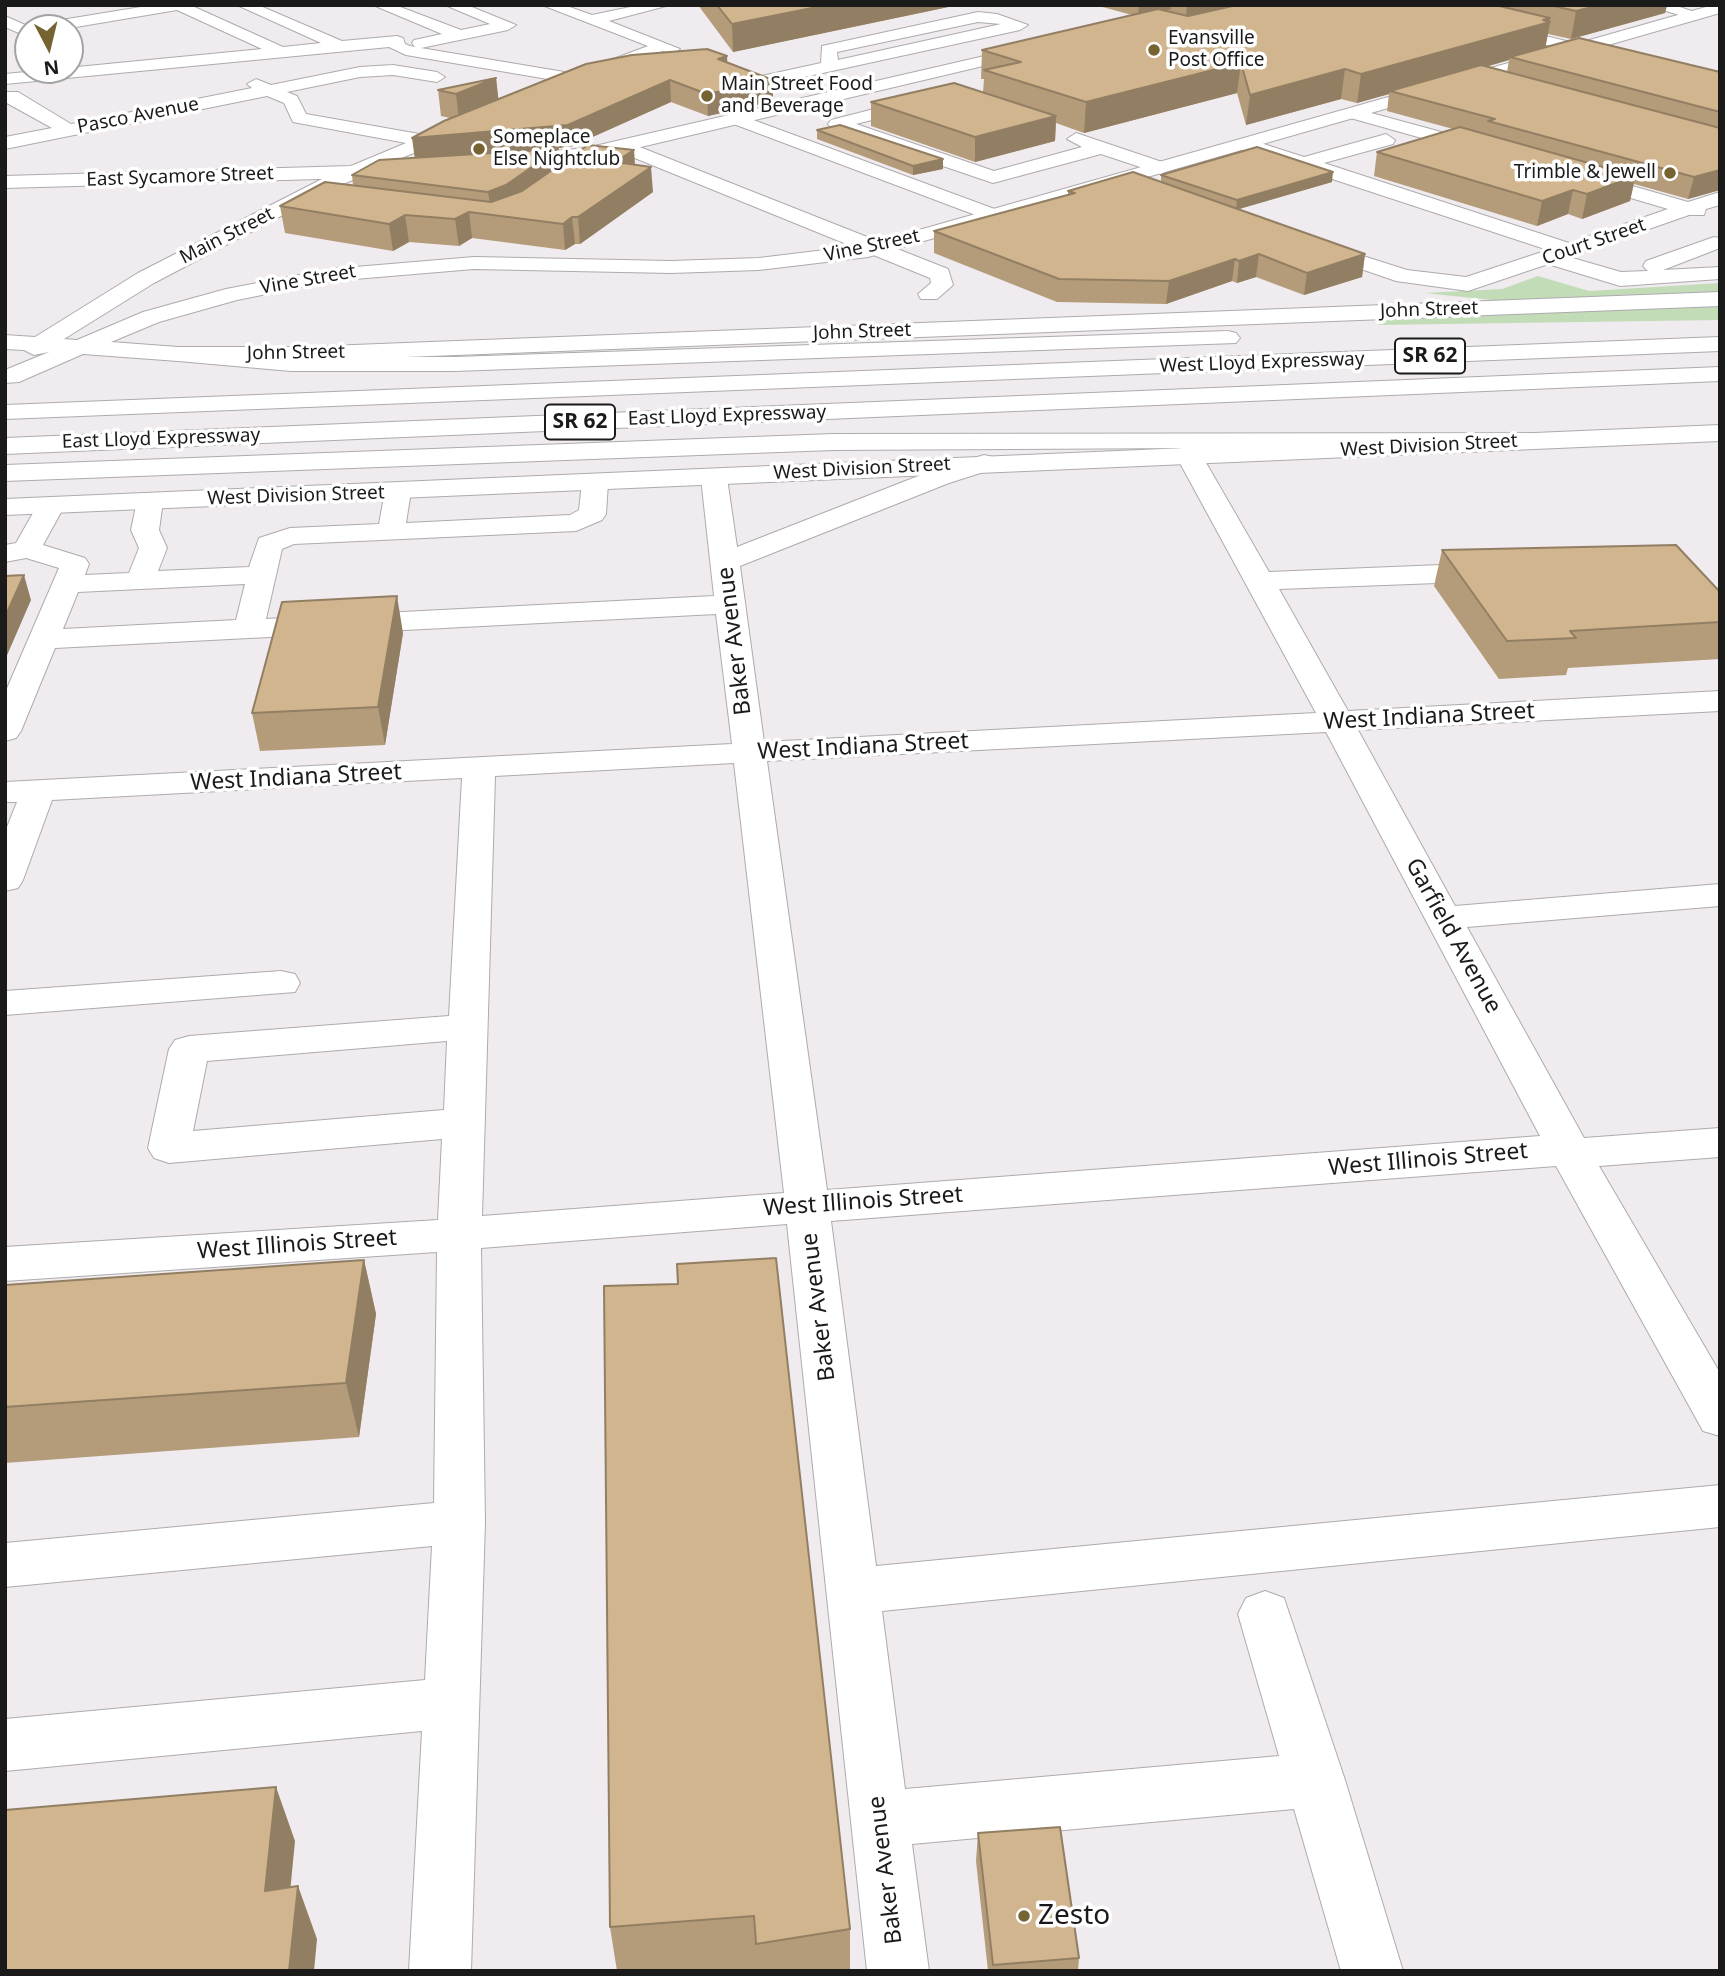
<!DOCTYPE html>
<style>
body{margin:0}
#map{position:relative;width:1725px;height:1976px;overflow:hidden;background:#efebef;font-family:"Noto Sans",sans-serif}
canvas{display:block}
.frame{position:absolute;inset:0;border:7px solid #1b1a1b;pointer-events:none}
.north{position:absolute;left:14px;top:14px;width:70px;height:70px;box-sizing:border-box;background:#fff;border:2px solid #a4a3a4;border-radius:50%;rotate:173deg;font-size:19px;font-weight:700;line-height:28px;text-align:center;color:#1b1a1b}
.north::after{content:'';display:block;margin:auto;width:24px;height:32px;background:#756331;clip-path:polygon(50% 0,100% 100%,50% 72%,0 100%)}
</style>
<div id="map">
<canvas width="1725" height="1976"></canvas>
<div class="frame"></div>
<div class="north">N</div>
</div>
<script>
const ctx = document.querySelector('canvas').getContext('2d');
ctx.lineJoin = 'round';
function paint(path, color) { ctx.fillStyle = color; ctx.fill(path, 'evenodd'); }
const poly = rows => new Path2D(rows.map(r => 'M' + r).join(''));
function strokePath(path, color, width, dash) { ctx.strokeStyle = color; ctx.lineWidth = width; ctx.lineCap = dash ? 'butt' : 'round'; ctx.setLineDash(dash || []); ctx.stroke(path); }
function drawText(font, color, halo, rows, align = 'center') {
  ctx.font = font + ' "Noto Sans",sans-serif'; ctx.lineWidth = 7; ctx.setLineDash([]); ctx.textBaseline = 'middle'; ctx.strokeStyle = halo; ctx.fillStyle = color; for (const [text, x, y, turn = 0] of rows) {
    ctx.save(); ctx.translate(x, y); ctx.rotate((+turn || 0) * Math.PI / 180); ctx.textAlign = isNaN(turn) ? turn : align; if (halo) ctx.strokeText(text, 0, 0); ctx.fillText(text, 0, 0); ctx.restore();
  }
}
const green = poly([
 [1538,276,1589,291,1720,283,1720,293,1501,301,1425,293,1502,289],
 [1720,306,1720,320,1379,325,1375,319]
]);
const minor = poly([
 [153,5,190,5,283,47,321,43,237,5,258,5,342,41,397,36,403,38,405,44,410,46,415,47,412,43,414,40,442,34,373,5,395,5,461,30,490,24,445,5,467,5,516,25,508,30,421,48,582,75,584,70,648,46,542,5,564,5,592,15,640,5,670,5,609,21,680,49,672,54,663,51,596,78,585,78,583,83,577,84,406,55,389,47,5,84,5,74,262,49,177,10,70,28,35,28,43,23,153,5],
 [1392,5,1419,5,1615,53,1617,56,1609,61,1392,5],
 [1647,5,1674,5,1703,15,1695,20,1647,5],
 [978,12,997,14,1028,25,1020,30,763,86,754,81,757,77,821,63,822,46,978,12],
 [978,22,1001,24,838,60,837,52,978,22],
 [5,16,32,28,28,28,28,37,5,27,5,16],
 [393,65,437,72,445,77,437,82,393,75,360,77,287,92,297,96,306,114,425,135,460,122,466,123,469,127,466,131,354,178,5,188,5,176,351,166,406,143,293,122,284,103,267,96,5,149,5,137,52,128,5,102,5,92,18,92,71,124,252,88,247,84,256,79,271,85,360,67,393,65],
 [921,97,927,98,930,102,927,106,856,124,994,171,1082,147,1067,139,1076,133,1168,164,1171,168,1161,174,1101,154,993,183,831,128,828,124,831,120,921,97],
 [1353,108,1489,145,1491,149,1482,155,1347,117,1344,113,1353,108],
 [737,114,1000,211,1003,215,993,221,986,219,731,123,728,119,737,114],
 [1386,134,1395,140,1393,144,1324,163,1569,243,1668,209,1573,181,1570,177,1573,173,1587,173,1688,202,1720,192,1720,205,1706,209,1704,215,1689,215,1569,257,1621,272,1648,271,1643,266,1646,261,1714,237,1720,238,1720,248,1663,270,1720,267,1720,279,1620,286,1548,264,1468,291,1396,281,1306,250,1303,246,1313,240,1407,270,1466,277,1548,250,1238,148,1236,144,1245,138,1304,157,1386,134],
 [622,140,948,269,953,285,937,299,921,299,918,294,931,283,930,278,615,150,613,146,622,140],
 [1188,446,1197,449,1201,454,1269,572,1490,563,1500,566,1504,572,1500,578,1490,581,1279,589,1348,711,1720,691,1720,711,1358,730,1455,906,1720,884,1720,906,1467,927,1584,1138,1720,1128,1720,1157,1599,1166,1720,1373,1720,1436,1703,1431,1556,1166,831,1221,876,1566,1720,1485,1720,1527,882,1611,905,1789,1279,1756,1238,1614,1246,1598,1265,1591,1284,1598,1345,1780,1403,1971,1341,1971,1294,1809,912,1844,929,1971,867,1971,787,1224,481,1248,485,1522,471,1971,409,1971,422,1731,5,1771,5,1719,425,1680,432,1546,5,1587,5,1543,434,1503,437,1252,5,1281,5,1247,438,1220,442,1139,169,1163,154,1158,148,1148,169,1049,175,1040,189,1036,449,1016,462,778,52,800,23,880,18,888,5,891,5,832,17,802,5,802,5,782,732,744,716,614,55,648,21,731,16,738,5,741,5,693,59,568,26,558,5,562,5,545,16,543,41,499,61,499,65,505,43,545,85,558,89,564,85,575,129,573,139,548,131,530,137,501,140,495,150,493,160,495,163,501,159,530,167,548,158,571,249,567,259,538,290,528,379,524,385,491,389,485,398,483,407,485,411,491,406,523,570,515,579,510,582,483,586,477,604,477,608,483,606,514,602,520,576,531,294,544,282,549,266,619,714,596,701,478,705,472,723,472,727,478,737,547,931,471,984,455,993,457,997,463,993,469,949,483,740,566,764,742,1316,713,1175,454,1179,449,1188,446],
 [245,584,236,620,63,629,78,592,245,584],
 [1326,732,1540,1136,827,1190,767,761,1326,732],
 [734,763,784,1193,482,1216,495,776,734,763],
 [447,1041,444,1110,193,1131,207,1061,447,1041],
 [281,971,295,974,300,983,295,992,5,1015,5,991,281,971]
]);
const major = poly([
 [1713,5,1720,5,1720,13,868,257,759,270,671,273,474,269,331,281,237,300,159,322,111,342,178,347,302,347,1720,292,1720,306,302,361,178,361,83,354,19,382,5,383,5,370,49,352,34,355,24,350,5,349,5,335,35,337,138,273,324,178,354,166,411,162,421,168,411,174,358,178,338,186,154,283,64,339,77,340,143,312,226,289,331,269,474,257,671,261,759,258,866,245,1713,5],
 [1032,45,1038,47,1038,53,586,160,506,168,497,162,506,156,586,148,1032,45],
 [1720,425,1720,441,5,515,5,499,1720,425]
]);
const highway = poly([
 [1228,331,1236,333,1240,338,1236,343,455,371,291,371,178,361,170,359,166,354,170,349,178,347,291,357,455,357,1228,331],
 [1720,337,1720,351,5,419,5,405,1720,337],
 [1720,367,1720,381,5,454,5,438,1720,367],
 [1544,433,1553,436,1557,441,1553,446,833,450,5,481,5,465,833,434,1544,433]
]);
const wall = poly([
 [698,5,958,5,733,52],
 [1095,5,1667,5,1665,13,1571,39,1548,34,1545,47,1720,72,1720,190,1688,199,1634,184,1630,201,1582,219,1568,214,1537,226,1374,176,1377,152,1453,129,1387,111,1389,94,1357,103,1341,99,1246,125,1237,93,1084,133,1056,123,1055,141,975,162,871,126,871,102,983,93,984,79,981,79,982,50,1132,15],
 [1509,60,1507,72,1486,67],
 [727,63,773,101,708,116,671,102,570,147,536,150,560,164,634,150,635,165,653,192,580,244,575,244,565,250,472,238,459,246,409,242,393,251,285,233,280,206,353,185,352,175,415,158,450,118,441,116,438,90,496,78,498,99],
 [817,130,943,159,943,169,913,175,817,139],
 [1161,175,1332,182,1238,209,1365,254,1362,277,1304,295,1256,277,1237,283,1232,281,1166,304,1057,302,934,253,934,231,1068,195,1068,191,1161,182],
 [1442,550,1720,592,1720,659,1568,668,1566,675,1499,679,1434,586],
 [403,633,385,745,260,751,252,713],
 [364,1260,376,1314,359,1437,5,1463,5,1285],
 [604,1286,850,1929,850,1971,757,1971,757,1969,731,1971,617,1971,610,1927],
 [978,1833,1079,1958,1078,1971,988,1971,976,1861]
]);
const shadedWall = poly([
 [827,5,958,5,733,52,732,24],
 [1139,5,1171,5,1171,9,1138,17],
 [1187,5,1289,5,1185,28],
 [1600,5,1667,5,1665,13,1571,39,1576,11],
 [1550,18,1549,22,1550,22,1545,50,1510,57,1509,60,1396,92,1390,91,1389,94,1357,103,1361,74],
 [727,56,728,76,718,59],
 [1241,63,1237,93,1084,133,1086,102],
 [1345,69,1341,99,1246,125,1250,95],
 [496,78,499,104,459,120,456,94],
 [670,80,671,102,570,147,415,160,412,138],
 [773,80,773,101,708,116,707,94],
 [1056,116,1055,141,975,162,975,137],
 [558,149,560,167,491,211,488,192],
 [634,150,635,175,615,162],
 [943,159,943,169,913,175,913,166],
 [651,167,653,192,580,244,578,217],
 [1720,170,1720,190,1688,199,1694,177],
 [1333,172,1332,182,1236,210,1237,200],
 [1635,176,1630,201,1582,219,1587,194],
 [1573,190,1568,214,1537,226,1542,201],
 [469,212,472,238,459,246,455,219],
 [405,215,409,242,393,251,389,224],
 [572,217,575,244,565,250,563,224],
 [1259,254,1256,277,1237,283,1239,261],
 [1365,254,1362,277,1304,295,1307,273],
 [1235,259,1232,281,1166,304,1169,281],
 [24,575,31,600,5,660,5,617],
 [397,596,403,633,385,745,378,707],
 [364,1260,376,1314,359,1437,346,1383],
 [276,1787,295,1841,285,1944,265,1891],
 [298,1886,317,1939,314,1971,289,1971]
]);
const building = poly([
 [717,5,827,5,732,24,717,5],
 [1237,5,1495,5,1550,18,1543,20,1550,22,1361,74,1345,69,1250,95,1241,63,1086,102,984,70,1021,62,982,50,1158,9,1188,16,1237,5],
 [1549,5,1600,5,1576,11,1549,5],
 [1579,38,1720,72,1720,112,1510,57,1579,38],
 [707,49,727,56,718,59,773,80,707,94,670,80,568,125,412,138,444,121,586,64,632,55,707,49],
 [1481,65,1720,128,1720,170,1694,177,1488,121,1495,119,1390,91,1481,65],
 [496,78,456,94,438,90,496,78],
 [954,83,1056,116,975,137,871,102,954,83],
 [840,125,943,159,913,166,817,130,840,125],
 [1460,127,1635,176,1587,194,1573,190,1542,201,1377,152,1460,127],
 [588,145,634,150,615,162,651,167,578,217,572,217,563,224,469,212,455,219,405,215,389,224,280,206,325,182,491,202,522,191,588,145],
 [1257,147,1333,172,1237,200,1161,175,1257,147],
 [558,149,506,185,488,192,352,175,379,160,558,149],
 [1133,172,1365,254,1307,273,1259,254,1239,261,1235,259,1169,281,1059,279,934,231,1075,193,1068,191,1133,172],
 [1676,545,1720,592,1720,622,1570,631,1576,638,1507,641,1442,550,1676,545],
 [24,575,5,617,5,576,24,575],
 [397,596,378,707,252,713,282,602,397,596],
 [776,1258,850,1929,756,1944,754,1916,610,1927,604,1286,678,1284,677,1264,776,1258],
 [364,1260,346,1383,5,1407,5,1285,364,1260],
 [276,1787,265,1891,298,1886,289,1971,5,1971,5,1810,276,1787],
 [1060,1827,1079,1958,993,1965,978,1833,1060,1827]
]);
const markers = [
 [1154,50,7,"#756331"],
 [707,96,7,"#756331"],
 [479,149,7,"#756331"],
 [1670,173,7,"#756331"],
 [1024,1916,7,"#756331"]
];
const farPoinames = [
 ["Evansville",1168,39],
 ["Post Office",1168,61],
 ["Main Street Food",721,85],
 ["and Beverage",721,107],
 ["Someplace",493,138],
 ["Else Nightclub",493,160],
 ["Trimble & Jewell",1656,173,"right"]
];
const farStreetnames = [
 ["Pasco Avenue",138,116,-11],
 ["East Sycamore Street",180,177,-2],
 ["Main Street",227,236,-27],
 ["Court Street",1594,242,-19],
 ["Vine Street",872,246,-12],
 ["Vine Street",308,280,-10],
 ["John Street",1429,310,-2],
 ["John Street",862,332,-2],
 ["John Street",296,353,-1],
 ["West Lloyd Expressway",1262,363,-2],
 ["East Lloyd Expressway",727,416,-2],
 ["East Lloyd Expressway",161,439,-2],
 ["West Division Street",1429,446,-3],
 ["West Division Street",862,469,-3],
 ["West Division Street",296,496,-2]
];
const shields = [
 [1430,356,70],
 [580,422,70]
];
const shieldNames = [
 ["SR 62",1430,356],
 ["SR 62",580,422]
];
const streetNames = [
 ["Baker Avenue",735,641,-97],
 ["West Indiana Street",1429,717,-3],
 ["West Indiana Street",863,747,-3],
 ["West Indiana Street",296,778,-3],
 ["Garfield Avenue",1453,936,61],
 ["West Illinois Street",1428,1160,-5],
 ["West Illinois Street",863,1202,-4],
 ["West Illinois Street",297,1245,-4],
 ["Baker Avenue",819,1307,-97],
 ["Baker Avenue",886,1870,-97]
];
const nearPoinames = [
 ["Zesto",1038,1916]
];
paint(green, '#c3dcb8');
strokePath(minor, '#aeaaae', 2);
strokePath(major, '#aeaaae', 2);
strokePath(highway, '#aeaaae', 2);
paint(minor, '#fff');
paint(major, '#fff');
paint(highway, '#fff');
paint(wall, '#b49c7a');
paint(shadedWall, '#927f63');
paint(building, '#d1b58e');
strokePath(building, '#927f63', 2);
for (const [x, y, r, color] of markers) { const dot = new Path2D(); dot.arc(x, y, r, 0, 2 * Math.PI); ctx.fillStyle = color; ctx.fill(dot); strokePath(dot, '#fff', 2.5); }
drawText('19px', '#1b1a1b', '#fff', farPoinames, 'left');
drawText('19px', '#1b1a1b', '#fff', farStreetnames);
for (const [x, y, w] of shields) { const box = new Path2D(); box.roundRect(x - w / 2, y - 17.5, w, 35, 5); ctx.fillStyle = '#fff'; ctx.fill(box); strokePath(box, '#1b1a1b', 2); }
drawText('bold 21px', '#1b1a1b', null, shieldNames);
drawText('23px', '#1b1a1b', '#fff', streetNames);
drawText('28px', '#1b1a1b', '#fff', nearPoinames, 'left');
</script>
